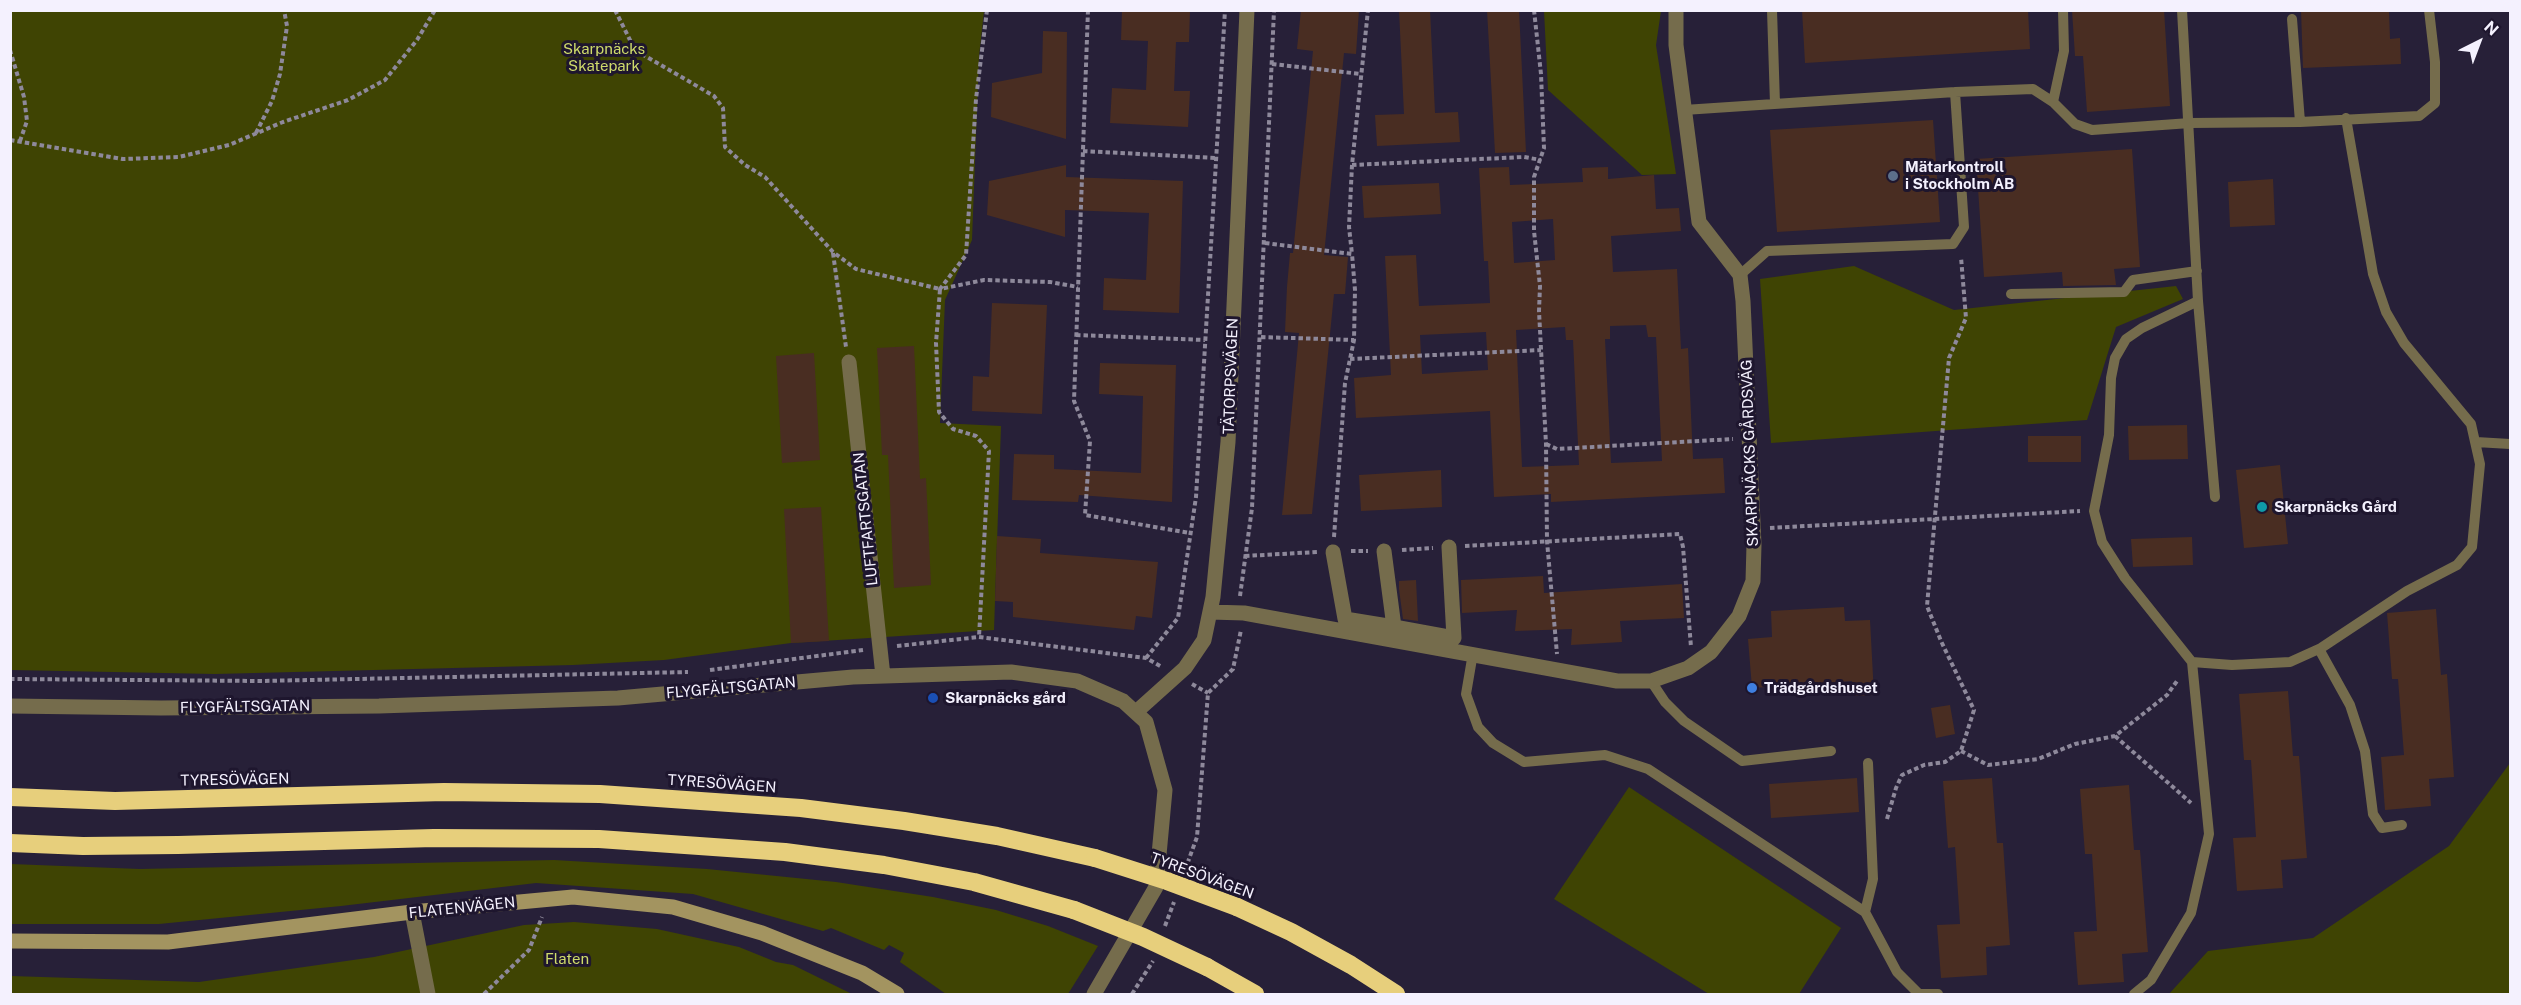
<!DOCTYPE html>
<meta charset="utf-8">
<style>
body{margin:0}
#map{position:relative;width:2521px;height:1005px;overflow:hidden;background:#272038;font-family:"Public Sans",sans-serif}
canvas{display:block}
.frame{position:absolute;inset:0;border:12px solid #f4f1fe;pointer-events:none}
.north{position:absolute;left:2449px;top:12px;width:60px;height:60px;-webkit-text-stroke:4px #1e162e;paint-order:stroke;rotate:42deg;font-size:16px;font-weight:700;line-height:24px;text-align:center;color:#f4f1fe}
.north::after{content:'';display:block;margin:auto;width:21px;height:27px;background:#f4f1fe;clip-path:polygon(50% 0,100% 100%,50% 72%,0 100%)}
</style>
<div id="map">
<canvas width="2521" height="1005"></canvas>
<div class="frame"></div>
<div class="north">N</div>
</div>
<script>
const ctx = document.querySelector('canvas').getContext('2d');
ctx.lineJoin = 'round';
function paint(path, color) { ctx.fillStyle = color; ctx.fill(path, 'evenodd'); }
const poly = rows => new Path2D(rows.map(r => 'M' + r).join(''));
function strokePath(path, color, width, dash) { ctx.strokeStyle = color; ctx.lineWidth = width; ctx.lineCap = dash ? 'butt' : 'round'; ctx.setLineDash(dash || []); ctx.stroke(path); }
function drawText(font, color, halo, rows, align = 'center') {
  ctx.font = font + ' "Public Sans",sans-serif'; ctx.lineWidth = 6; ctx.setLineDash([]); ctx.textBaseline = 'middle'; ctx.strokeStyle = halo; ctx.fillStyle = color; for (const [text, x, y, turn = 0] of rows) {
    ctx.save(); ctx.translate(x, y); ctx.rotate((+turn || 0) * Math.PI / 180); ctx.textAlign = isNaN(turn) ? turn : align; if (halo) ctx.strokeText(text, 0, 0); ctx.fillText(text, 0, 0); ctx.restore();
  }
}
const green = poly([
 [10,11,984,11,979,56,972,240,945,300,940,423,1001,426,994,630,791,643,664,660,573,665,215,674,11,670],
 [1544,11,1661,11,1656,45,1676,174,1642,175,1548,90],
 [1854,266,1954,310,2176,286,2183,299,2116,327,2087,420,1771,443,1760,279],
 [2510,763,2510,994,2169,994,2208,951,2313,938,2449,846],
 [1629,787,1841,928,1799,994,1709,994,1554,899],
 [554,860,707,869,836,882,933,897,996,910,1048,926,1098,946,1068,994,946,994,900,962,904,953,889,945,884,950,831,928,823,931,693,894,536,883,341,906,159,924,11,924,11,864,140,869],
 [574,922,657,929,739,947,776,962,793,965,852,994,11,994,11,976,199,982,374,957,524,925]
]);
const building = poly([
 [1122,10,1190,10,1189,42,1176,42,1174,91,1190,91,1188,127,1110,123,1112,88,1146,90,1148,41,1121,40],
 [1301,10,1359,10,1356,54,1344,53,1324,255,1348,257,1345,294,1334,294,1312,514,1282,515,1299,333,1285,332,1287,287,1290,253,1293,253,1313,51,1297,49],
 [1399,10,1430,10,1435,113,1458,112,1460,142,1377,146,1375,115,1404,114],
 [1487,10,1519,10,1526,152,1495,153],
 [1802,10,2028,10,2030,49,1805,63],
 [2072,10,2164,10,2170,106,2087,112,2083,56,2075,56],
 [2301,10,2389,10,2390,39,2400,38,2401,64,2303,68],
 [1043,31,1067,32,1066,139,991,117,992,83,1042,73],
 [1933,120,1940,222,1777,232,1770,130],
 [2132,149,2140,267,2114,269,2116,285,2063,286,2062,272,1984,277,1976,159],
 [1066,165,1066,177,1183,181,1179,313,1103,310,1104,278,1146,280,1149,213,1065,210,1065,237,987,215,989,181],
 [1509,167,1510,185,1583,182,1582,168,1608,167,1608,179,1654,175,1656,209,1679,208,1681,231,1611,236,1613,272,1677,269,1681,349,1688,348,1693,459,1723,458,1725,493,1551,502,1551,494,1494,497,1490,411,1356,418,1354,378,1391,375,1385,256,1416,255,1419,306,1490,303,1488,261,1484,261,1479,168],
 [1553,219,1555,260,1514,263,1512,222],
 [1646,325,1648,337,1656,337,1662,461,1611,463,1605,339,1610,339,1610,326],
 [1565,327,1566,340,1573,340,1579,465,1522,467,1516,330],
 [1486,332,1488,370,1422,374,1420,335],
 [2273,179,2275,225,2230,227,2228,182],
 [1439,183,1441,214,1364,218,1362,186],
 [992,303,1047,305,1042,414,972,411,973,376,989,377],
 [914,346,920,479,926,478,931,585,894,588,888,455,882,455,877,348],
 [814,353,820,460,782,463,776,356],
 [1100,363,1176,365,1172,502,1079,495,1078,502,1012,500,1014,454,1054,455,1054,469,1141,473,1143,396,1099,394],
 [2187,425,2188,459,2129,460,2128,426],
 [2028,436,2081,436,2081,462,2028,462],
 [2280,465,2288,544,2244,548,2236,470],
 [1441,470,1442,507,1361,511,1359,475],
 [821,507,829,641,791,643,784,509],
 [997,536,1041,539,1040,553,1158,562,1152,618,1136,616,1134,630,1013,617,1013,602,995,601],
 [2192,537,2193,565,2133,567,2131,539],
 [1543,576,1544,593,1682,584,1684,618,1620,621,1622,642,1571,645,1572,629,1515,631,1517,610,1462,613,1461,580],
 [1416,580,1418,621,1403,619,1399,589,1399,581],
 [1844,607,1845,621,1870,620,1874,695,1853,696,1852,681,1752,688,1748,639,1772,637,1771,611],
 [2436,609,2441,675,2447,674,2454,777,2429,779,2431,806,2385,810,2381,757,2404,755,2398,679,2392,679,2387,613],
 [2288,691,2293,756,2299,756,2307,858,2281,860,2283,888,2237,891,2233,838,2256,837,2251,760,2244,760,2239,694],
 [1950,705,1955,734,1936,738,1931,708],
 [1857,778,1859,812,1771,818,1769,784],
 [1992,778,1997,843,2003,843,2010,945,1986,947,1987,975,1941,978,1937,925,1960,924,1955,847,1948,848,1943,781],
 [2129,785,2134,850,2140,850,2148,952,2122,954,2124,982,2078,985,2074,932,2097,931,2092,854,2085,854,2080,789]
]);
const path = poly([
 [615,10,635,50,714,96,723,108,725,147,745,165,765,177,833,252,856,269,940,289,936,343,939,412,953,429,976,436,989,451,979,637],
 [987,10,976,99,966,255,940,289,984,280,1050,282,1078,287],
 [1088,10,1074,401,1090,441,1085,515,1190,533],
 [1534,10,1541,74,1544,148,1534,177,1534,231,1540,286,1539,311,1546,444,1547,541,1557,654],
 [10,50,24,97,27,121,20,141],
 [1272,64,1361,74],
 [256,133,272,101,280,74,287,26,284,10],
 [10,140,123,159,179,157,229,145,283,122,348,100,385,80,417,40,435,10],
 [1083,151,1216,158],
 [1352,165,1524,157,1541,160],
 [1265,243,1352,254,1349,227,1352,165,1368,10],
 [833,253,846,347],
 [1076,335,1205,340],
 [1261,337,1354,340],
 [1350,359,1541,350],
 [1546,444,1557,449,1733,439],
 [1770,528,2080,511],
 [1334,537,1345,383,1354,340,1355,290,1352,254],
 [1465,546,1680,534,1683,547,1691,647],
 [1402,550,1433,548],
 [1351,551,1368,551],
 [1245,556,1317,552],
 [1240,596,1252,508,1274,10],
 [897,646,979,637,1146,658,1162,667],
 [1146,658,1178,618,1196,497,1225,10],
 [710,670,863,650],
 [10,679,262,681,688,672],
 [1192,684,1208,693],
 [2115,736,2191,803],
 [1961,751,1988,765,2038,759,2075,744,2115,736,2167,695,2177,681],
 [1887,819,1896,788,1902,775,1924,765,1945,762,1961,751,1974,710,1941,641,1927,606,1949,358,1966,318,1961,257],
 [1185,870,1197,837,1208,693,1233,669,1241,630],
 [1165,926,1174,902],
 [484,994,529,950,542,917],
 [1132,994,1153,961]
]);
const lane = poly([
 [1772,10,1775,104],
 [2182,10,2198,301,2142,328,2126,339,2115,358,2111,378,2109,435,2094,511,2102,542,2125,578,2192,662,2232,665,2290,662,2321,648,2407,591,2457,565,2472,547,2480,464,2471,424,2404,343,2386,312,2373,274,2346,118],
 [2292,19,2300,122],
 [2053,102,2064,51,2063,10],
 [1684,110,1955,92],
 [1740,275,1767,251,1953,244,1964,227,1955,92,2033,89,2053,102,2075,124,2092,130,2190,123,2300,122,2419,116,2435,103,2435,62,2429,10],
 [2011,294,2124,292,2133,280,2197,271],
 [2198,301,2215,497],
 [2476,442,2510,444],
 [2319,649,2350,705,2365,751,2373,814,2382,828,2402,825],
 [1473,653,1466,694,1478,727,1493,743,1524,762,1605,755,1648,769,1865,912,1897,972,1919,994,1938,994],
 [1651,681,1665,702,1684,721,1742,761,1831,751],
 [1865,912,1873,879,1868,763],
 [2134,994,2151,980,2191,913,2209,834,2192,662]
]);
const street = poly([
 [849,362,883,676],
 [1384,551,1394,627,1454,638,1449,547],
 [1333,552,1345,619,1394,627],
 [1210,612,1244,613,1617,681,1651,681,1688,668,1711,652,1739,616,1753,581,1754,545,1743,301,1740,275,1699,222,1676,45,1676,10],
 [10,706,161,708,379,706,618,698,853,677,1011,672,1077,681,1123,701,1146,722,1165,790,1156,887,1094,994],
 [1136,712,1185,668,1204,640,1213,597,1228,442,1247,10],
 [412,912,428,994]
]);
const secondary = poly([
 [10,941,168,942,412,912,573,897,673,907,762,933,862,973,897,994]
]);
const highway = poly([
 [10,797,115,801,444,792,600,794,801,808,904,821,997,836,1095,858],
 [10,843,83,846,178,845,434,838,599,839,785,852,884,865,974,882,1074,910],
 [1237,907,1291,932,1351,965,1396,994],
 [1207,967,1255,994]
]);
const highwayBridge = poly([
 [1095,858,1167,881,1237,907],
 [1074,910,1143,937,1207,967]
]);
const markers = [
 [1893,176,6,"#5c6f8a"],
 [2262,507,6,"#0f9aa8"],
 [1752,688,6,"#3f7fe0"],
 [933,698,6,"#1a4fb4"]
];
const parkNames = [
 ["Skarpnäcks",604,49],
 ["Skatepark",604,66],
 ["Flaten",567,959]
];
const poiNames = [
 ["Mätarkontroll",1905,167],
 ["i Stockholm AB",1905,184],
 ["Skarpnäcks Gård",2274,507],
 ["Trädgårdshuset",1764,688],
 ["Skarpnäcks gård",945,698]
];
const streetNames = [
 ["TÄTORPSVÄGEN",1231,376,-88],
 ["SKARPNÄCKS GÅRDSVÄG",1750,453,-92],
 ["LUFTFARTSGATAN",866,519,-96],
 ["FLYGFÄLTSGATAN",731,688,-5],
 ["FLYGFÄLTSGATAN",245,707,-1],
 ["TYRESÖVÄGEN",235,780,-1],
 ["TYRESÖVÄGEN",722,784,4],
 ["TYRESÖVÄGEN",1202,876,20],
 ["FLATENVÄGEN",462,908,-6]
];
paint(green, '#3f4403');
paint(building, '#492d22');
strokePath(path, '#8e899b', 4, [4.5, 3]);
strokePath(lane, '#756c4c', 10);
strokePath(street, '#756c4c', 15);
strokePath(secondary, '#a39460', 15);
strokePath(highway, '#e7cf7c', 18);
strokePath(highwayBridge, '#e7cf7c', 18);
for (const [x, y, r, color] of markers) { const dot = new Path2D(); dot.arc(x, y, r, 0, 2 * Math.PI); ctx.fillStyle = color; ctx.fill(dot); strokePath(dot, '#1e162e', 2); }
drawText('15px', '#cfdb6b', '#1e162e', parkNames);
drawText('bold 15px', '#f4f1fe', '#1e162e', poiNames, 'left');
drawText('15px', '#f4f1fe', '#1e162e', streetNames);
</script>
